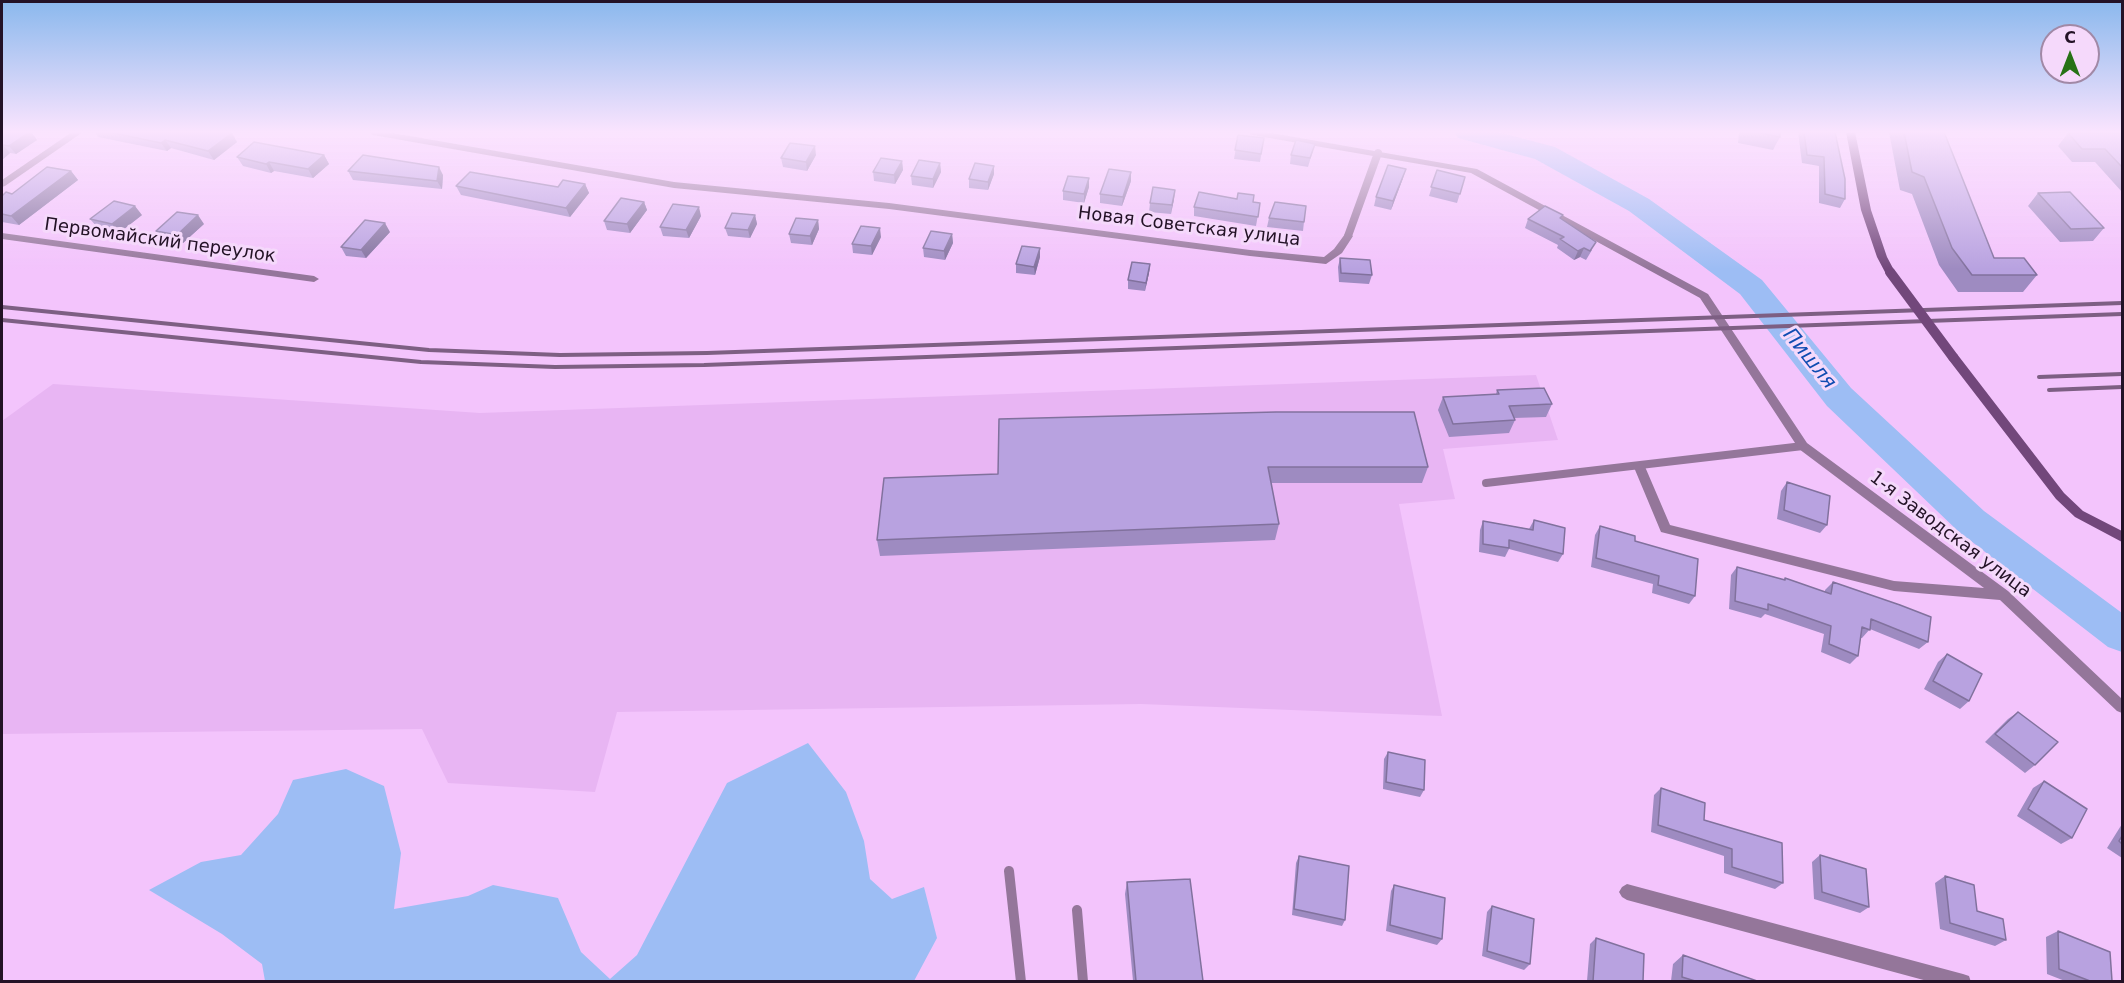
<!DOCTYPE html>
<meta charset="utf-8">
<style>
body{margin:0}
#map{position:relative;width:2124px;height:983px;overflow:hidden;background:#f3c4fc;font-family:"DejaVu Sans",sans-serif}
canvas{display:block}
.frame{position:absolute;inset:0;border:3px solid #231226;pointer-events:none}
.north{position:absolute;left:2040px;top:24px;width:60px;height:60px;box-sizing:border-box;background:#f5d9fb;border:2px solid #a189a6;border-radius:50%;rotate:0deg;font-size:16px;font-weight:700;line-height:24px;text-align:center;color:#231226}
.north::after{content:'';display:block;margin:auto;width:21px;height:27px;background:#267216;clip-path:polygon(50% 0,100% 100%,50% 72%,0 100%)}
</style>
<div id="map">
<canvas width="2124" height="983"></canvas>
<div class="frame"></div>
<div class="north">С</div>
</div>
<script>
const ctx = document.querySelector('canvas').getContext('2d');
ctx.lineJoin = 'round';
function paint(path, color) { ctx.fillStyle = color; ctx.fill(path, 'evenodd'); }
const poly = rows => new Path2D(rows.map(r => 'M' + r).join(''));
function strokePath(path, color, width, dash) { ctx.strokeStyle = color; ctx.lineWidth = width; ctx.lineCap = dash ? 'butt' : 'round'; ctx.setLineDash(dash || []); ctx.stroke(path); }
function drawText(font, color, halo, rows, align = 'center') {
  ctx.font = font + ' "DejaVu Sans",sans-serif'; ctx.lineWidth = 6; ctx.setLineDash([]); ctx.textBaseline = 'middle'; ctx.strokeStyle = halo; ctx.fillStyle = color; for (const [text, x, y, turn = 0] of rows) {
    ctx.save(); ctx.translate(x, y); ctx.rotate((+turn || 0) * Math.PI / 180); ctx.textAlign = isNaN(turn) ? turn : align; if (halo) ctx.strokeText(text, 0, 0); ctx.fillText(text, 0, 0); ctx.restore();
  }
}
const built = poly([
 [1536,375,1558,440,1443,449,1455,499,1399,504,1442,716,1141,704,617,712,595,792,448,783,422,729,2,734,2,421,53,384,480,413]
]);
const water = poly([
 [808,743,846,792,864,841,870,879,892,899,924,887,937,938,914,981,265,981,262,964,222,934,149,890,201,862,241,855,278,814,293,780,346,769,384,786,401,853,394,909,468,896,493,885,558,898,581,952,610,979,637,955,727,783]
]);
const river = poly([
 [1455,132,1498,132,1555,147,1649,199,1762,280,1851,388,1984,511,2122,613,2122,652,2108,647,1958,531,1827,406,1740,294,1629,211,1535,159,1458,138,1455,132]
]);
const laneFar1 = poly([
 [1348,236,1378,153],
 [1486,483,1803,446]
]);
const lane = poly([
 [1009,871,1021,982],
 [1077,910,1083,982]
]);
const street = poly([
 [72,132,83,132,5,186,2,187,2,180,72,132],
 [368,132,387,132,674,182,889,203,1250,250,1324,257,1334,249,1345,234,1348,233,1353,236,1342,253,1326,264,1250,256,889,209,674,188,373,135,368,132],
 [1247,132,1266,132,1477,169,1708,294,1807,443,2008,591,2122,699,2122,713,2117,711,2000,600,1894,591,1661,532,1633,465,1635,462,1643,462,1670,525,1894,581,1984,588,1799,449,1700,298,1471,173,1252,135,1247,132],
 [2,233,314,276,319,279,314,282,2,239,2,233],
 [1627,884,1963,974,1969,976,1971,982,1931,982,1627,900,1622,897,1619,892,1622,887,1627,884]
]);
const secondary = poly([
 [1846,132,1855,132,1871,210,1887,257,1895,272,1894,274,1886,274,1877,257,1861,210,1846,132],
 [1953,353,1957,354,2064,493,2083,511,2122,531,2122,542,2075,517,2056,499,1949,360,1948,357,1953,353]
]);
const rail = poly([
 [2,307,429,350,560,355,707,353,2122,303],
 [2,320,421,362,555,367,704,365,2122,314],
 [2039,377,2122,374],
 [2049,390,2122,387]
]);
const secondaryBridge = poly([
 [1890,272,1953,357]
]);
const wall = poly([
 [2,132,31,132,37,140,16,154,10,153,2,160],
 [95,132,226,132,237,142,214,160,171,148,167,151,98,137],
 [1739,132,1780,132,1780,137,1773,150,1738,143],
 [1798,132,1835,132,1845,199,1840,208,1819,203,1819,166,1802,163],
 [1889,132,1944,132,1994,258,2037,275,2023,292,1958,292,1939,265,1912,194,1900,190],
 [2068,133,2122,133,2122,192,2095,162,2072,162,2058,146],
 [1238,135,1264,138,1260,162,1234,159],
 [1315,144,1308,167,1290,164,1291,155],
 [324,155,329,164,313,178,274,171,271,173,243,166,237,157],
 [816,155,807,171,783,167,781,158],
 [902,161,903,170,895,184,874,181,873,172],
 [940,163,941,172,933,188,912,185,911,176],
 [994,166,994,174,988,190,969,188,969,179],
 [1437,170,1465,177,1457,203,1429,196],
 [71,171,78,180,19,225,2,222,2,196,12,194],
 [348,171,443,175,442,189,353,180],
 [1089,178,1089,187,1084,203,1063,200,1063,191],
 [1403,178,1391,210,1374,206,1376,197],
 [1131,181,1122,206,1100,203,1100,194],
 [585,184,589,193,570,217,461,195,456,186,558,187],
 [2038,193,2104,228,2093,241,2060,242,2028,206],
 [1174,199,1171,214,1149,212,1150,203],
 [644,202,647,210,630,233,607,230,604,221],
 [1253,202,1260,203,1256,226,1194,216,1194,207],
 [142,215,119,233,97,227,90,219],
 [755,215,757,224,750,238,728,236,725,228],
 [701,216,689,238,663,236,660,227],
 [1269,218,1304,222,1303,231,1267,227],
 [1528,219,1561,219,1592,250,1586,260,1580,257,1574,260,1557,248,1558,245,1525,228],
 [818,220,819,229,812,245,791,243,789,234],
 [204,224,183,243,162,240,156,231],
 [390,232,366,258,346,256,341,247],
 [952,234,953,243,945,260,924,257,923,248],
 [881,237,872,255,853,253,852,244],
 [1040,248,1040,257,1035,275,1016,273,1016,264],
 [1340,258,1372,275,1369,284,1339,282,1338,267],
 [1150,264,1149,273,1145,291,1128,289,1128,280],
 [1497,390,1552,404,1546,417,1514,418,1515,420,1509,433,1449,437,1438,410,1443,397,1496,394],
 [999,419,1428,467,1422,483,1271,483,1279,524,1275,540,880,556,877,540,998,474],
 [1787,482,1827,525,1820,533,1777,519,1781,491],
 [1534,520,1563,554,1558,562,1509,549,1505,557,1479,552,1480,530,1483,521,1529,529],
 [1600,526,1635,541,1695,596,1689,604,1652,593,1653,584,1591,567,1595,535],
 [1737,567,1784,580,1785,578,1825,592,1825,590,1833,582,1928,642,1919,649,1870,629,1862,638,1860,638,1858,656,1850,664,1821,652,1824,634,1765,614,1761,618,1729,609,1731,575],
 [1947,654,1969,701,1960,709,1924,689,1938,662],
 [2018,712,2035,765,2025,773,1985,742,2008,719],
 [1388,752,1424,790,1420,797,1383,789,1384,759],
 [2044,781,2072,838,2061,844,2017,816,2033,788],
 [1661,788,1704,820,1783,883,1775,889,1724,873,1724,856,1651,832,1654,795],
 [2122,824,2122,858,2107,848],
 [1820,855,1869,907,1860,913,1814,899,1812,862],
 [1299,856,1345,920,1342,926,1292,915,1296,863],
 [1945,876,1977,911,2006,940,1995,946,1940,929,1935,883],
 [1127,882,1203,981,1133,981,1125,894],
 [1394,885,1442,939,1437,945,1386,931,1391,891],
 [1492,906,1530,964,1524,970,1482,956,1487,912],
 [2058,931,2112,981,2065,981,2047,974,2046,937],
 [1596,938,1643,981,1587,981,1590,944],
 [1683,955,1757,981,1671,981,1673,964]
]);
const shadedWall = poly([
 [29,132,31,132,37,140,16,154,9,146],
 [232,133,237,142,214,160,208,151],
 [165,140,171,148,167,151,161,143],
 [3,145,10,153,2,160,2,146],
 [815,146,816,155,807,171,806,162],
 [324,155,329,164,313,178,308,169],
 [902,161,903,170,895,184,894,175],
 [269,162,274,171,271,173,266,164],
 [940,163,941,172,933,188,933,179],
 [994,166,994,174,988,190,988,182],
 [439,167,443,175,442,189,437,181],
 [1406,169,1403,178,1391,210,1393,201],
 [71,171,78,180,19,225,11,216],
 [1131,172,1131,181,1122,206,1123,197],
 [1089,178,1089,187,1084,203,1084,194],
 [585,184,589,193,570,217,566,208],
 [1175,190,1174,199,1171,214,1172,205],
 [644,202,647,210,630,233,627,224],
 [135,206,142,215,119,233,112,224],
 [699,207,701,216,689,238,686,230],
 [198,215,204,224,183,243,177,235],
 [755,215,757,224,750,238,748,230],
 [818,220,819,229,812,245,810,236],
 [385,223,390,232,366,258,361,250],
 [880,228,881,237,872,255,871,246],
 [952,234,953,243,945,260,944,251],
 [1040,248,1040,257,1035,275,1034,267],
 [1584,248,1580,257,1574,260,1578,251],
 [1150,264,1149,273,1145,291,1146,283]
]);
const building = poly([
 [2,132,29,132,9,146,3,145,2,146,2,132],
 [109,132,226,132,232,133,208,151,165,140,161,143,109,132],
 [1756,132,1780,132,1780,137,1756,132],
 [1804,132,1835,132,1845,179,1845,199,1825,194,1824,157,1807,155,1804,132],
 [1904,132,1944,132,1994,258,2024,258,2037,275,1972,275,1952,248,1924,177,1912,172,1904,132],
 [2068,133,2122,133,2122,167,2105,149,2082,149,2068,133],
 [1238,135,1264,138,1261,154,1235,150,1238,135],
 [1296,140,1315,144,1310,158,1291,155,1296,140],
 [254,142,324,155,308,169,269,162,266,164,237,157,254,142],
 [790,143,815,146,806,162,781,158,790,143],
 [363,155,439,167,437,181,348,171,363,155],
 [881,158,902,161,894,175,873,172,881,158],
 [919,160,940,163,933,179,911,176,919,160],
 [975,163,994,166,988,182,969,179,975,163],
 [1388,165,1406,169,1393,201,1376,197,1388,165],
 [47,167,71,171,11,216,2,214,2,196,6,192,12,194,47,167],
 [1109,169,1131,172,1123,197,1100,194,1109,169],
 [1437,170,1465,177,1460,194,1431,187,1437,170],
 [470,172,558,187,563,180,585,184,566,208,456,186,470,172],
 [1068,176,1089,178,1084,194,1063,191,1068,176],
 [1153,187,1175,190,1172,205,1150,203,1153,187],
 [1199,192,1237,199,1238,193,1254,195,1253,202,1260,203,1258,217,1194,207,1199,192],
 [2070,192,2104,228,2071,229,2038,193,2070,192],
 [621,198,644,202,627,224,604,221,621,198],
 [114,201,135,206,112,224,90,219,114,201],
 [1275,202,1306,206,1304,222,1269,218,1275,202],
 [673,204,699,207,686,230,660,227,673,204],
 [1545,206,1563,215,1560,218,1596,242,1590,251,1584,248,1578,251,1560,239,1564,237,1528,219,1545,206],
 [177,212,198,215,177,235,156,231,177,212],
 [732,213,755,215,748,230,725,228,732,213],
 [796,218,818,220,810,236,789,234,796,218],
 [365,220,385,223,361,250,341,247,365,220],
 [861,226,880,228,871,246,852,244,861,226],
 [931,231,952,234,944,251,923,248,931,231],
 [1022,246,1040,248,1034,267,1016,264,1022,246],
 [1340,258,1370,260,1372,275,1341,273,1340,258],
 [1132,262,1150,264,1146,283,1128,280,1132,262],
 [1544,388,1552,404,1509,406,1515,420,1453,424,1443,397,1499,394,1497,390,1544,388],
 [1276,412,1414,412,1428,467,1268,467,1279,524,877,540,884,478,998,474,999,419,1276,412],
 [1787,482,1830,496,1827,525,1784,510,1787,482],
 [1534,520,1565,528,1563,554,1509,540,1509,548,1483,544,1483,521,1533,530,1534,520],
 [1600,526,1635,536,1635,541,1698,559,1695,596,1658,585,1659,576,1596,558,1600,526],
 [1737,567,1785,580,1785,578,1831,594,1833,582,1900,605,1931,617,1928,642,1871,619,1870,630,1862,627,1858,656,1829,644,1831,626,1768,604,1768,610,1735,601,1737,567],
 [1947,654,1982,674,1969,701,1933,681,1947,654],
 [2018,712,2058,742,2035,765,1995,734,2018,712],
 [1388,752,1425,760,1424,790,1386,782,1388,752],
 [2044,781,2087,809,2072,838,2028,809,2044,781],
 [1661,788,1705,803,1704,820,1782,843,1783,883,1732,867,1732,849,1658,825,1661,788],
 [2122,836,2122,844,2119,841,2122,836],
 [1820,855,1866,869,1869,907,1822,892,1820,855],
 [1299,856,1349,866,1345,920,1294,909,1299,856],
 [1945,876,1974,885,1977,911,2003,919,2006,940,1950,923,1945,876],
 [1190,879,1203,981,1136,981,1127,882,1190,879],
 [1394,885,1445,898,1442,939,1390,925,1394,885],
 [1492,906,1534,919,1530,964,1487,951,1492,906],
 [2058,931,2110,952,2112,981,2090,981,2059,969,2058,931],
 [1596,938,1644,954,1643,981,1593,981,1596,938],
 [1683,955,1757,981,1695,981,1682,977,1683,955]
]);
const streetNames = [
 ["Новая Советская улица",1189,227,7],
 ["Первомайский переулок",160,241,8],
 ["1-я Заводская улица",1950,535,37]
];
const waterNames = [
 ["Пишля",1809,359,51]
];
paint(built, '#e8b5f3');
paint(water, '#9dbdf4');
paint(river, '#9dbdf4');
strokePath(laneFar1, '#94769a', 8);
strokePath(lane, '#94769a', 10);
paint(street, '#94769a');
paint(secondary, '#72477b');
strokePath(rail, '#7d5f83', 4);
strokePath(secondaryBridge, '#72477b', 10);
paint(wall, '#9e8bc1');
paint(shadedWall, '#81719d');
paint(building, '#b8a2e0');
strokePath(building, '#81719d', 1.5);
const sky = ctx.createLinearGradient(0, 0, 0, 269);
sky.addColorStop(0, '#8ab8ed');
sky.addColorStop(0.49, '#fae4fe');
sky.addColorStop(1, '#fae4fe00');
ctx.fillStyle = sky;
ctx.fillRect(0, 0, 2124, 269);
drawText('18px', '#231226', '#f5d9fb', streetNames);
drawText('italic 20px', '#0f4cb1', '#f5d9fb', waterNames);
</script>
